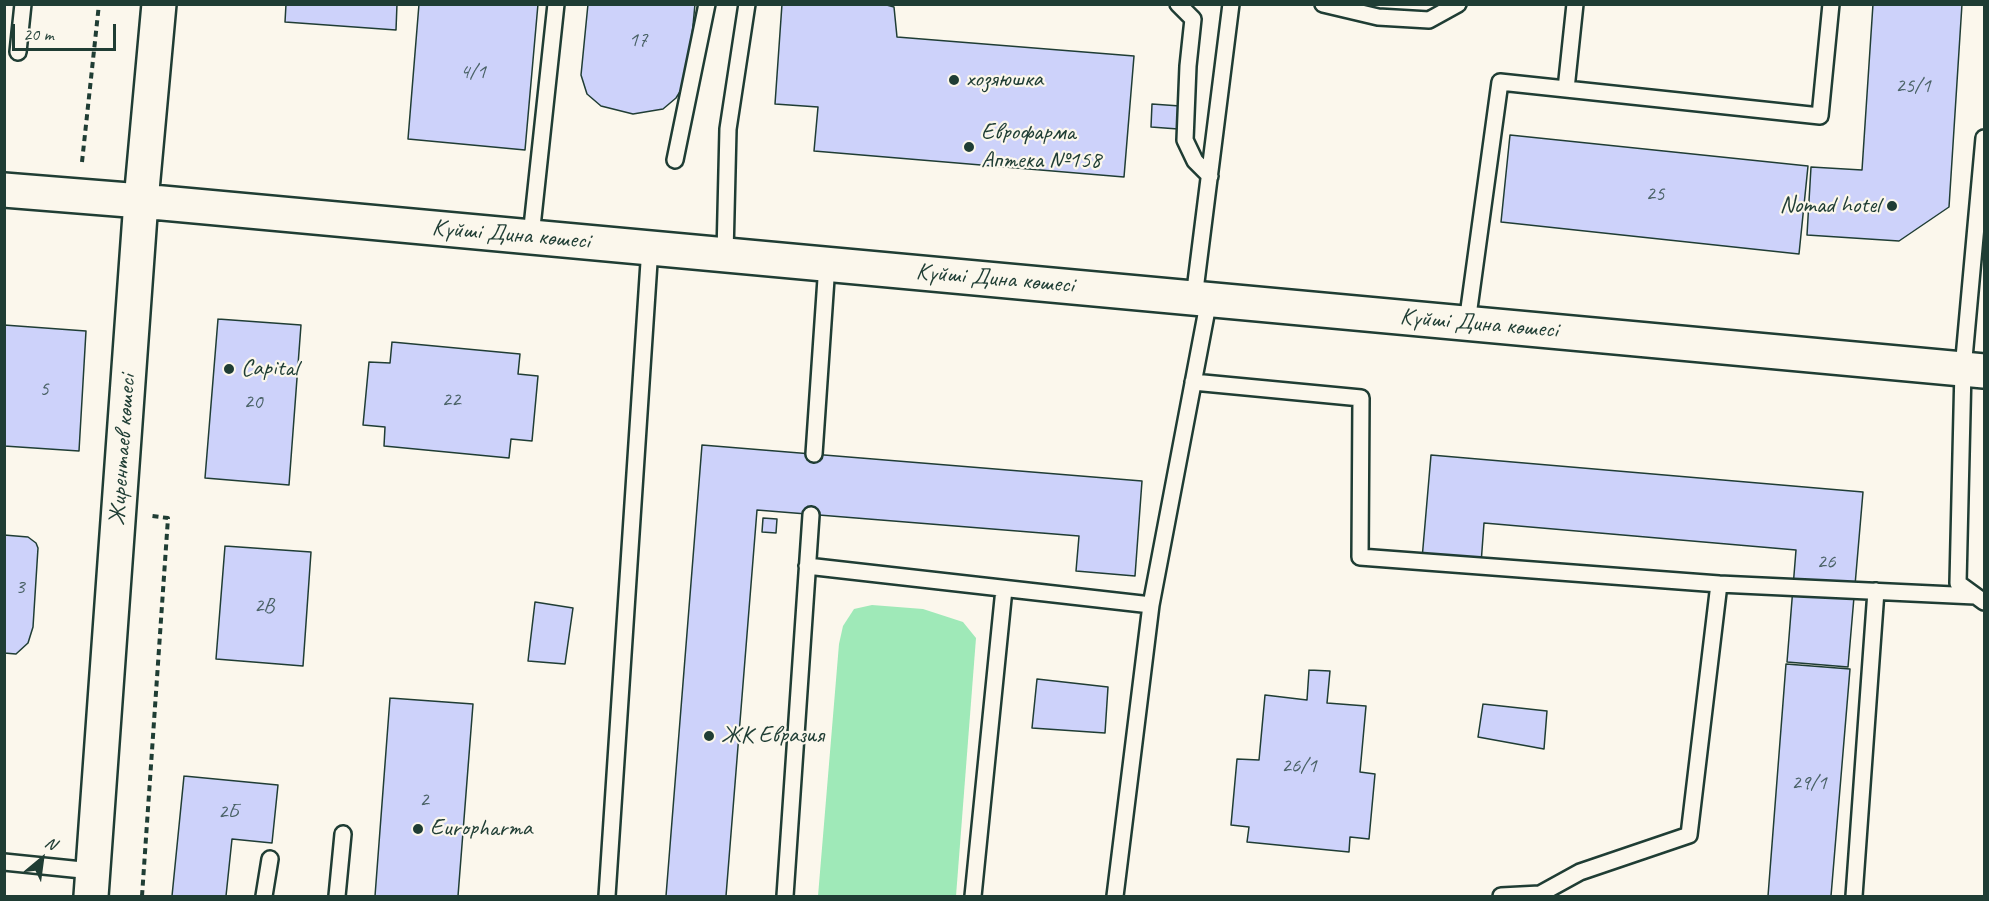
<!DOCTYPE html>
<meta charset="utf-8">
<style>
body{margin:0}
#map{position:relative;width:1989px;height:901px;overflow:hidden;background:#fbf7ec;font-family:Caveat,sans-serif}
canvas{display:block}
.frame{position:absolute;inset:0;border:6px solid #1f3d34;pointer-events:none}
.north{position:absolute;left:12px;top:829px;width:60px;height:60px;-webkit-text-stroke:4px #fbf7ec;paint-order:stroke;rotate:29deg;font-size:16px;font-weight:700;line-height:24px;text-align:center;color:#1f3d34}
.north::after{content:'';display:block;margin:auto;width:21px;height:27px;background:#1f3d34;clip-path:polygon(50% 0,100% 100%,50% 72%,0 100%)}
.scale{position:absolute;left:12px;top:24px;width:104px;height:27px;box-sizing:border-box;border:3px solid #1f3d34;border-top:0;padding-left:8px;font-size:18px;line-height:21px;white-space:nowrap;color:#1f3d34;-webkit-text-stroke:4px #fbf7ec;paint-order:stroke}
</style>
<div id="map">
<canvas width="1989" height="901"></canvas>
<div class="frame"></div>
<div class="north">N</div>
<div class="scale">20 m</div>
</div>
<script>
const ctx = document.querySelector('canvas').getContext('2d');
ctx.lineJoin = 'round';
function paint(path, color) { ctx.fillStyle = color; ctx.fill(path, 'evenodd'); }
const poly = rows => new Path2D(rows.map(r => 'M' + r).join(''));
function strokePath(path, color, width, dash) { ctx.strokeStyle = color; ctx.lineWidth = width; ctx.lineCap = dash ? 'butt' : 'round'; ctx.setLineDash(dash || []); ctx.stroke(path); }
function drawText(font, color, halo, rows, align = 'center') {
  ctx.font = font + ' Caveat,sans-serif'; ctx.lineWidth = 4.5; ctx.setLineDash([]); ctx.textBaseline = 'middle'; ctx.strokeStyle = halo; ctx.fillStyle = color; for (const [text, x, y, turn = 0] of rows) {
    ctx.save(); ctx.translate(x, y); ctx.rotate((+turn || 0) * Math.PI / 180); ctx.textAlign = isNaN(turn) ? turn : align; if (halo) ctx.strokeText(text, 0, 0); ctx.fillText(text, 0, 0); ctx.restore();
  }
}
const green = poly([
 [872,605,923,609,963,622,976,638,956,896,818,896,839,644,843,626,854,609]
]);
const building = poly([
 [286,4,397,4,396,30,285,22,286,4],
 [419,4,538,4,525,150,408,139,419,4],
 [588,4,695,4,688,79,676,98,663,109,633,114,601,106,587,94,581,75,588,4],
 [782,4,883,4,894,7,897,37,1134,56,1124,177,814,151,818,107,775,104,782,4],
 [1873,4,1962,4,1949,207,1899,241,1807,235,1811,167,1862,170,1873,4],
 [1152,104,1180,106,1178,129,1151,127,1152,104],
 [1510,135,1808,166,1799,254,1501,222,1510,135],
 [218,319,301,325,289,485,205,478,218,319],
 [4,325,86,331,79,451,4,446,4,325],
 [392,342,520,354,518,374,538,376,532,441,511,439,509,458,384,446,385,427,363,425,369,362,390,363,392,342],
 [702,445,1142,481,1135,576,1076,571,1079,536,757,510,726,896,666,896,702,445],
 [1431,455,1863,492,1848,667,1787,662,1796,550,1484,523,1481,564,1422,559,1431,455],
 [763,518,777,519,776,533,762,532,763,518],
 [4,535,28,537,36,543,38,548,33,627,28,643,16,654,4,653,4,535],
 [225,546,311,552,303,666,216,659,225,546],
 [535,602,573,608,565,664,528,661,535,602],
 [1786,664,1850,669,1831,896,1768,896,1786,664],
 [1309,670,1330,671,1327,703,1366,706,1360,772,1375,774,1369,839,1350,837,1349,852,1247,842,1249,827,1231,825,1237,759,1259,760,1265,695,1307,700,1309,670],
 [1037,679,1108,687,1105,733,1032,728,1037,679],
 [390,698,473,704,458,896,375,896,390,698],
 [1483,704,1547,711,1544,749,1478,737,1483,704],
 [184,776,278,785,272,843,232,839,226,896,172,896,184,776]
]);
const path = poly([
 [82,162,99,4],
 [142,896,168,518,152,516]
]);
const lane = poly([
 [1178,4,1193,19,1188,66,1185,140,1195,161,1210,176],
 [1323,4,1378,17,1429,20,1458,4],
 [18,52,23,4],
 [1566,89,1575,4],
 [1984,138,1963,369,1958,583,1984,602],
 [675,160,707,4],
 [531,236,556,4],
 [725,254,728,129,747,4],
 [1194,298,1231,4],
 [1467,323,1500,82,1820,116,1831,4],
 [1193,382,1361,398,1360,557,1719,584,1689,835,1580,872,1540,894,1501,896],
 [814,454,827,264],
 [807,566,1151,605],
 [1719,584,1975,596],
 [4,862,92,871],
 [264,896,270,859],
 [337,896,343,834],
 [607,896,650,247],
 [785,896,811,515],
 [973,896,1004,589],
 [1115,896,1151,605,1209,299],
 [1854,896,1876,591]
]);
const secondary = poly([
 [4,190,141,201,1984,371],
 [91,896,141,201,159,4]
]);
const markers = [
 [954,80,6,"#1f3d34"],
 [969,147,6,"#1f3d34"],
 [1892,206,6,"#1f3d34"],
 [229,369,6,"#1f3d34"],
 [709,736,6,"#1f3d34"],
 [418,829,6,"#1f3d34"]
];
const numberNames = [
 ["17",638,40],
 ["4/1",473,72],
 ["25/1",1913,86],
 ["25",1655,194],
 ["5",44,389],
 ["22",451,400],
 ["20",253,402],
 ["26",1826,562],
 ["3",20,587],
 ["2В",264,606],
 ["26/1",1299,766],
 ["29/1",1809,783],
 ["2",424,800],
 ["2Б",228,812]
];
const poiNames = [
 ["хозяюшка",966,80],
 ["Еврофарма",981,133],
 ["Аптека №158",981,161],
 ["Nomad hotel",1880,206,"right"],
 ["Capital",241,369],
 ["ЖК Евразия",721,736],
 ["Europharma",430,829]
];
const streetNames = [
 ["Күйші Дина көшесі",511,235,5],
 ["Күйші Дина көшесі",995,279,5],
 ["Күйші Дина көшесі",1479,324,5],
 ["Жирентаев көшесі",123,450,-86]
];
paint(green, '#9fe9b8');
paint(building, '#cdd2fa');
strokePath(building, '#1f3d34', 1.5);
strokePath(lane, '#1f3d34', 20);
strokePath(secondary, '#1f3d34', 38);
strokePath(path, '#1f3d34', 4, [6, 4.5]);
strokePath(lane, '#fbf7ec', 15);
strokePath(secondary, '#fbf7ec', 33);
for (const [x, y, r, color] of markers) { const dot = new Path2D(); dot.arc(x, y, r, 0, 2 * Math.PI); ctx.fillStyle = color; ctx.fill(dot); strokePath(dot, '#fbf7ec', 2); }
drawText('21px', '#4a6266', null, numberNames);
drawText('24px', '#1f3d34', '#fbf7ec', poiNames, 'left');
drawText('24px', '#1f3d34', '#fbf7ec', streetNames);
</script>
